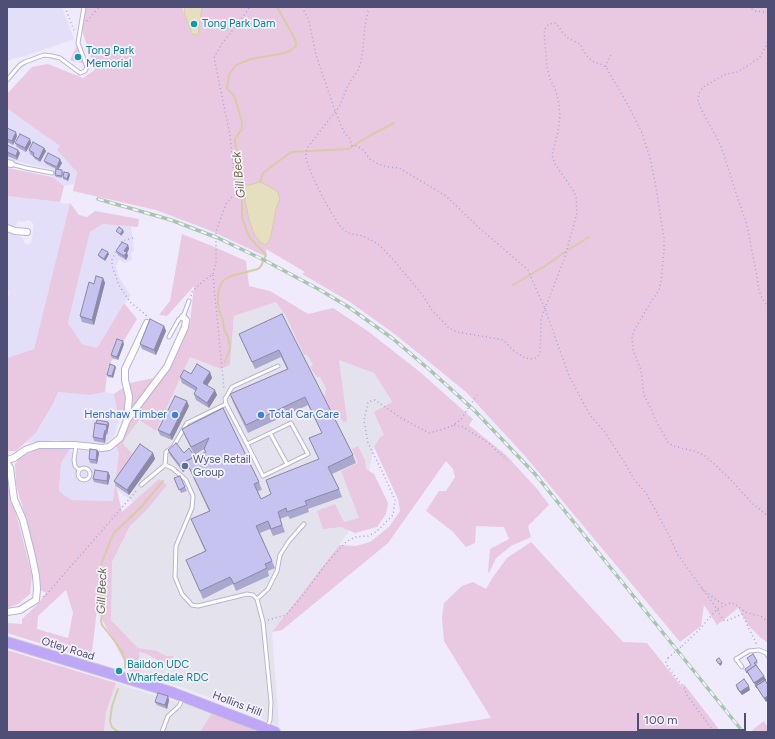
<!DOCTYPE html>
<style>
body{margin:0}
#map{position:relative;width:775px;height:739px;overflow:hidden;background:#efeafc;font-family:Figtree,sans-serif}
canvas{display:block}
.frame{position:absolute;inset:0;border:8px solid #4f4e76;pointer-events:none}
.scale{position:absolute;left:637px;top:713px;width:109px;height:18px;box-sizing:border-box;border:2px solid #4f4e76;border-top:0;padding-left:5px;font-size:12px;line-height:14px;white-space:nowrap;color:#4f4e76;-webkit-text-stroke:3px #f4f1fe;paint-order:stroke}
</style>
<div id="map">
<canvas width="775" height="739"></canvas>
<div class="frame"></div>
<div class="scale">100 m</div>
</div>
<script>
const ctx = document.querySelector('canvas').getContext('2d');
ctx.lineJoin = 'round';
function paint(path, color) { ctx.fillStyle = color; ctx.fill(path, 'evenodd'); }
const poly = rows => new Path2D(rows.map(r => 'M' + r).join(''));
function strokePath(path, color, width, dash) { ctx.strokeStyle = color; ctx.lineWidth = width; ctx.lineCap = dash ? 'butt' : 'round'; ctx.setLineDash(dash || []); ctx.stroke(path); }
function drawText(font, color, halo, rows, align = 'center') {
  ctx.font = font + ' Figtree,sans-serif'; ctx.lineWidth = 3.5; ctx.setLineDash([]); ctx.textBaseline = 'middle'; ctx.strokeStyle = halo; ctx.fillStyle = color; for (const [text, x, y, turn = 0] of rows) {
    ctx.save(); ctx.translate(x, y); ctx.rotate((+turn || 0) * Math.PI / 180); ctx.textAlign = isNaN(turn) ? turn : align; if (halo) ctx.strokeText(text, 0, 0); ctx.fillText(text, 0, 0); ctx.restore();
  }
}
const residential = poly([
 [7,7,62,7,74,39,25,56,12,59,7,62],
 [9,110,61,146,77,172,74,184,64,186,53,177,54,170,7,159,7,111],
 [7,196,60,202,64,204,70,203,34,349,7,358,7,301,10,292,7,290,7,233,22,237,24,242,27,245,31,243,34,225,32,222,28,220,24,222,18,221,16,226,7,225],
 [103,224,131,226,134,250,131,255,132,257,132,260,125,263,119,260,116,267,120,279,131,296,124,303,97,348,82,344,68,323,90,232],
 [124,387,124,411,119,419,114,437,103,446,57,440,25,443,35,434,53,404,58,392,90,395,105,392,114,394],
 [115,444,119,453,113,501,72,500,64,495,59,490,61,463,70,449,75,453,81,450,101,452,107,451]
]);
const industrial = poly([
 [276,302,287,318,374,373,392,403,384,435,380,437,374,447,359,518,272,632,279,726,232,706,184,688,141,675,138,648,111,620,111,562,130,526,145,512,111,485,124,431,134,417,156,431,190,357,221,369,230,365,234,316],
 [116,683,169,700,186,704,212,713,200,732,104,732,106,712]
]);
const green = poly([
 [86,7,182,7,192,34,198,35,202,7,768,7,768,643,761,638,749,626,738,608,717,625,704,605,701,626,680,642,526,457,466,392,396,335,350,302,302,274,305,272,266,249,267,257,209,230,156,210,73,191,77,172,57,150,60,146,9,110,7,108,7,94,32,67,48,64,83,78,95,70,82,30],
 [77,46,85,64,70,60],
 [7,168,53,177,64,186,60,202,7,196],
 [70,203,79,215,87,217,95,211,139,219,138,227,103,224,90,232,68,323,82,344,97,348,124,303,137,319,108,367,105,392,90,395,58,392,53,404,35,434,16,451,7,451,7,358,34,349],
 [182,234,212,246,246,261,249,286,270,291,308,314,333,308,369,332,420,372,473,419,469,425,506,455,538,490,549,505,528,526,531,537,511,546,496,558,489,573,488,572,490,549,509,539,504,527,476,526,475,543,466,547,452,531,426,511,439,491,446,491,455,477,453,469,446,461,388,543,282,630,272,632,339,545,356,546,370,542,389,527,400,511,398,499,374,447,380,437,384,435,374,412,392,402,374,373,339,360,347,420,344,423,339,416,334,415,324,397,326,388,320,377,317,377,310,367,313,365,307,354,304,355,287,318,276,302,234,316,230,365,221,369,190,357,156,431,139,420,125,439,123,444,135,457,116,486,122,512,159,479,167,485,145,512,130,526,112,562,111,620,138,648,157,651,166,656,173,656,175,662,163,663,145,653,139,652,141,675,130,672,97,610,91,659,7,633,7,623,22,624,22,619,38,604,46,593,39,589,40,581,27,524,16,484,15,464,21,456,39,449,59,448,70,449,61,463,59,490,64,495,72,500,113,501,119,453,115,444,134,417,118,415,114,394,130,383,158,377,190,323,194,286,167,316,159,315,170,301],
 [66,590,73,613,68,638,37,629,38,616],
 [358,446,365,460,366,469,374,474,388,503,386,514,377,527,355,533,341,527,323,529,317,511,335,504,344,522,359,518,341,471,358,463,352,449],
 [7,483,19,524,32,576,30,594,18,604,7,608],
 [531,542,623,642,647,643,682,687,684,684,721,732,400,732,491,718,444,641,442,617,444,603,462,586,473,582,486,589,493,577,507,558],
 [7,650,116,683,106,712,104,732,7,732],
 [212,713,254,730,253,732,200,732],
 [764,721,768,728,768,732,754,732,752,730]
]);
const water = poly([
 [184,7,202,7,198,35,192,34,185,15,184,7],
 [260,182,272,188,278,192,280,199,276,209,274,221,270,239,266,245,260,242,254,234,249,220,245,200,246,186,260,182]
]);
const stream = poly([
 [260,182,263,173,291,152,348,149,369,136,394,123],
 [568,250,589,237],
 [513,285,545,266,565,252],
 [225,362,230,348,228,337,224,329,223,320,219,311,218,303,218,295,220,286,224,280,231,276,258,269,261,266,266,255,250,238,247,232,242,217,242,185,235,143,235,139,242,129,242,122,235,98,233,94,227,89,228,82,229,74,236,65,251,59,285,53,291,50,296,46,295,39,277,7],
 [125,668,125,660,123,654,117,644,102,625,101,621,103,607,101,589,101,565,111,539,114,533,141,507,163,481],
 [118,732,112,727,110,721,112,706,118,689]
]);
const path = poly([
 [65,7,75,33],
 [302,7,309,21,316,55,335,111,344,132,349,138,352,146,356,146,360,148,363,150,370,159,378,164,388,167,399,168,446,196,477,226,528,270,545,309,569,376,590,415,604,431,623,460,634,479,646,493,669,535,678,555,717,609,723,620,726,621,742,614],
 [369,7,365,25,363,49,361,62,358,70,348,85,339,107,314,139,308,147,306,152,306,159,308,165,313,177,323,198,339,225,347,233,363,236,378,244,391,257,421,293,432,310,443,322,449,328,457,332,499,339,503,340,514,351,525,358,530,359,535,358,539,355,540,351,541,321,543,313,564,260,577,213,576,196,573,190,555,164,552,155,558,132,560,115,559,104,556,91,550,79,547,67,544,30,549,24,556,23,563,33,568,38,580,44,584,52,587,56,594,62,603,65,606,67,629,107,642,133,650,158,655,182,664,238,664,251,661,282,659,290,649,305,634,331,632,337,633,350,641,370,644,395,652,411,655,419,664,435,668,442,673,446,694,451,704,455,711,461,729,478,753,504,768,516],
 [748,7,756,11,764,12,768,11],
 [768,18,768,36,767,44,760,57,746,67,737,72,726,74,703,87,699,93,698,101,701,109,720,144,724,155,737,196,747,225,757,277,759,291,762,298,768,307],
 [87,21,99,7],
 [606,67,608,60,612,53],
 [133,238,122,241,112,259,112,266,119,285,130,302,146,315,146,317],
 [213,275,224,389],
 [191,296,192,292,201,283,213,274,216,262,216,231,226,204,236,193,230,135,214,58,221,45,248,10,249,7],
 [454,425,463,427,487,442,507,460],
 [702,589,718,601,725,605],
 [43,597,46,595,138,489],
 [743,610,742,614,757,645],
 [268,620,286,615,304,594,326,564,346,542,355,537,368,536,376,532,393,515,395,500,383,473,368,443,364,421,368,402,375,400,401,418,429,433,444,429,454,425,461,419,477,395],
 [682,646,698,631,717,609,730,603,735,604,745,612,762,617,768,622],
 [668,658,666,662,668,667,685,689,686,694,714,732]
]);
const service = poly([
 [7,80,20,65,25,62,44,55,52,56,60,58,80,73,85,71,87,67,78,43,84,7],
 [11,164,26,168,52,173],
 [169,337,179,319,183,317,189,301],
 [226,404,247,444,263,476,308,454,291,423,247,444],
 [270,433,287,464],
 [76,445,74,460,75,466,79,470],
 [165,465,166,452,173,447,187,423,226,404,225,399,232,387,278,366],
 '78 474a6 6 0 1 1 12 0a6 6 0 1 1-12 0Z',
 [141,485,165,465,172,468,186,480,193,496,192,508,176,546,175,577,182,594,192,605,198,606,247,594,253,595,257,599,263,622,271,702,270,720,267,728],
 [257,599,268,589,277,571,280,555,289,541,304,524],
 [742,667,736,659,749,651,759,650,766,653,768,656],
 [162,732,168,716,179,706,183,698]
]);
const minor = poly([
 [7,163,11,164],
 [7,228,15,231,27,232],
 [127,420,167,367,185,327,186,320,183,317],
 [7,460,14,458,25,450,39,445,75,445,102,448,109,447,120,438,127,420,129,397,125,380,125,369,147,323],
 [7,463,10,468,14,499,23,520,32,556,36,576,37,589,36,600,20,610,7,612]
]);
const primary = poly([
 [7,642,171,692,275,732]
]);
const rail = poly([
 [98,199,171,220,218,238,264,260,320,290,347,306,392,338,431,371,474,410,535,474,743,732]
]);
const pathBridge = poly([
 [668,658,682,646]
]);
const wall = poly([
 [7,128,17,136,13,145,7,142],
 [30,139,31,143,26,152,17,147,15,143],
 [7,145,20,153,17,160,7,156],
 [44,148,46,151,40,162,35,159,33,156,30,154,29,150],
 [44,161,62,163,58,170,63,172,62,178,56,177,55,175,56,169,46,164],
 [69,173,70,175,68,181,63,179,63,177],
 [128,245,129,249,127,253,128,256,126,260,118,255,116,251],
 [109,254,105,261,99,257,98,255],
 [103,278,105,283,94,325,82,322,80,316,94,284],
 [282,314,353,455,356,463,332,474,339,489,342,497,308,509,309,512,290,519,288,516,280,519,285,532,273,536,270,529,260,533,275,568,268,571,269,576,236,591,233,584,203,599,186,560,205,551,191,519,209,511,189,468,183,472,170,455,168,450,184,453,194,454,185,436,182,429,223,408,259,482,262,490,258,491,261,499,271,494,319,459,309,438,322,433,308,405,248,433,233,402,230,394,287,369,281,357,255,369,242,341,239,334],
 [204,449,205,452,197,456,196,454],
 [164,326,166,331,156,355,142,349,140,344],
 [124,344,118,360,112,358,111,355],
 [116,367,113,378,108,377,107,375],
 [210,372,212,378,207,385,217,395,209,408,196,400,194,394,196,391,182,383,180,377,191,374],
 [189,406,172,440,160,435,158,430],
 [109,424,107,435,106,434,105,443,94,441,93,437],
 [97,450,99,453,97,464,90,463,89,459],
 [153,453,155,459,129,495,116,486,114,481],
 [108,472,110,476,108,485,94,482,93,479],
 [174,478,185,487,187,491,181,493],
 [747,658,757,661,758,663,756,664,766,680,765,681,766,702,746,671,745,669,751,665],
 [736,685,750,690,742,695,737,689],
 [168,696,169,700,167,709,157,705,155,702]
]);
const shadedWall = poly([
 [16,132,17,136,13,145,12,141],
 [30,139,31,143,26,152,25,148],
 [44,148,46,151,40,162,39,159],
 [18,150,20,153,17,160,16,156],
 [60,159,62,163,58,170,57,167],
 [69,173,70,175,68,181,67,179],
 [123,230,124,232,121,236,120,234],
 [128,245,129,249,127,253,128,256,126,260,124,256,124,251],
 [108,252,109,254,105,261,104,259],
 [103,278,105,283,94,325,92,320],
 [164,326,166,331,156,355,154,350],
 [123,341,124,344,118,360,117,357],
 [115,366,116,367,113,378,112,376],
 [210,372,212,378,205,389,203,383],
 [215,390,217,395,209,408,207,403],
 [187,401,189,406,172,440,170,435],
 [108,422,109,424,107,435,106,431,107,425],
 [105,430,106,434,105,443,103,439],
 [97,450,99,453,97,464,96,460],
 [153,453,155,459,129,495,127,490],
 [187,462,189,468,183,472,181,467],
 [108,472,110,476,108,485,107,481],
 [722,662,722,664,720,666,719,664],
 [764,676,766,680,756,686,754,683],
 [749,686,750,690,742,695,740,692],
 [168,696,169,700,167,709,165,705],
 [768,696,768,700,766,702,764,698]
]);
const building = poly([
 [7,128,16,132,12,141,7,139,7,128],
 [20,134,30,139,25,148,15,143,20,134],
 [33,142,44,148,39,159,33,156,34,153,29,150,33,142],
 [7,145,18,150,16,156,7,152,7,145],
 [48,153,60,159,57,167,44,161,48,153],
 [56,169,62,170,62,176,55,175,56,169],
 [64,172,69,173,67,179,63,177,64,172],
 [119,227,123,230,120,234,116,231,119,227],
 [122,242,128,245,124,251,127,252,124,256,116,251,122,242],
 [102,249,108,252,104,259,98,255,102,249],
 [96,276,103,278,92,320,80,316,89,282,94,284,96,276],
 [282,314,353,455,328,467,339,489,305,501,307,505,287,512,286,508,278,512,282,525,271,529,268,521,256,526,272,561,265,564,267,568,234,584,230,577,200,591,186,560,206,551,191,519,210,511,186,461,206,452,204,449,209,438,191,447,182,429,223,408,259,482,254,484,261,499,271,494,266,480,319,459,309,438,322,433,305,397,246,425,230,394,288,369,279,350,252,362,239,334,282,314],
 [150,319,164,326,154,350,140,344,150,319],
 [117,339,123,341,117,357,111,355,117,339],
 [110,364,115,366,112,376,107,375,110,364],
 [197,364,210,372,203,383,215,390,207,403,194,394,197,388,180,377,184,370,191,374,197,364],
 [175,396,187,401,170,435,158,430,175,396],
 [97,420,108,422,108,427,107,425,96,423,97,420],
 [95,423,107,425,106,431,105,430,103,439,93,437,95,423],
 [176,443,184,453,189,448,193,454,195,453,196,454,190,459,186,461,187,462,181,467,168,450,176,443],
 [140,444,153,453,127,490,114,481,140,444],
 [90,449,97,450,96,460,89,459,90,449],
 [95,470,108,472,107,481,93,479,95,470],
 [180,476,185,487,179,490,174,478,180,476],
 [753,654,757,661,754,663,756,665,747,671,747,673,745,669,751,665,747,658,753,654],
 [719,658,722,662,719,664,716,660,719,658],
 [756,665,764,676,754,683,747,671,756,665],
 [744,679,749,686,740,692,736,685,744,679],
 [764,679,764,681,756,686,757,688,755,685,764,679],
 [765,680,768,685,768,696,764,698,756,686,765,680],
 [158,693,168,696,165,705,155,702,158,693]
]);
const markers = [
 [194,24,4,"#0f9aa8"],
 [78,57,4,"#0f9aa8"],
 [175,415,4,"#3f7fe0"],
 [261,415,4,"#3f7fe0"],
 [185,466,4,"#5c6f8a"],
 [119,671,4,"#0f9aa8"]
];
const cultureNames = [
 ["Tong Park Dam",202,24],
 ["Tong Park",86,51],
 ["Memorial",86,64],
 ["Baildon UDC",127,665],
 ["Wharfedale RDC",127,678]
];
const shopNames = [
 ["Henshaw Timber",167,415],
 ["Total Car Care",269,415,"left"]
];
const serviceNames = [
 ["Wyse Retail",193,460],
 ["Group",193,473]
];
const streetNames = [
 ["Otley Road",68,649,17],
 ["Hollins Hill",237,704,21]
];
const waterNames = [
 ["Gill Beck",239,175,-96],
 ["Gill Beck",102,591,-88]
];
paint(residential, '#e4dff8');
paint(industrial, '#e4e3ed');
paint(green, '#e9c9e1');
paint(water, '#e5debf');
strokePath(water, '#d6cda6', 1);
strokePath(stream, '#d6cda6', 2);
strokePath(service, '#b8b5d2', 5);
strokePath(minor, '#b8b5d2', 8);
strokePath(primary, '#cacad6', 12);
strokePath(path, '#a8a6d5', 1.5, [1, 3]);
strokePath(service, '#fff', 3);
strokePath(minor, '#fff', 6);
strokePath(primary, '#bea7f6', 10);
strokePath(rail, '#a8c6ae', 3.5);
strokePath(rail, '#f4f1fe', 2, [6]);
strokePath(pathBridge, '#a8a6d5', 1.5, [1, 3]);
paint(wall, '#aaa8ce');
paint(shadedWall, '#8b88a8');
paint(building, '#c6c3f0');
strokePath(building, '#8b88a8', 1);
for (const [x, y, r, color] of markers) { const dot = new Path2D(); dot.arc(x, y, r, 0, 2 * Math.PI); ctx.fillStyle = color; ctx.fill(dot); strokePath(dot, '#f4f1fe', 1.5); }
drawText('11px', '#0d838f', '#f4f1fe', cultureNames, 'left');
drawText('11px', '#366cbe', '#f4f1fe', shopNames, 'right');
drawText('11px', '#4e5e75', '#f4f1fe', serviceNames, 'left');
drawText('11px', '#4f4e76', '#f4f1fe', streetNames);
drawText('italic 12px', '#726a3f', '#f4f1fe', waterNames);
</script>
